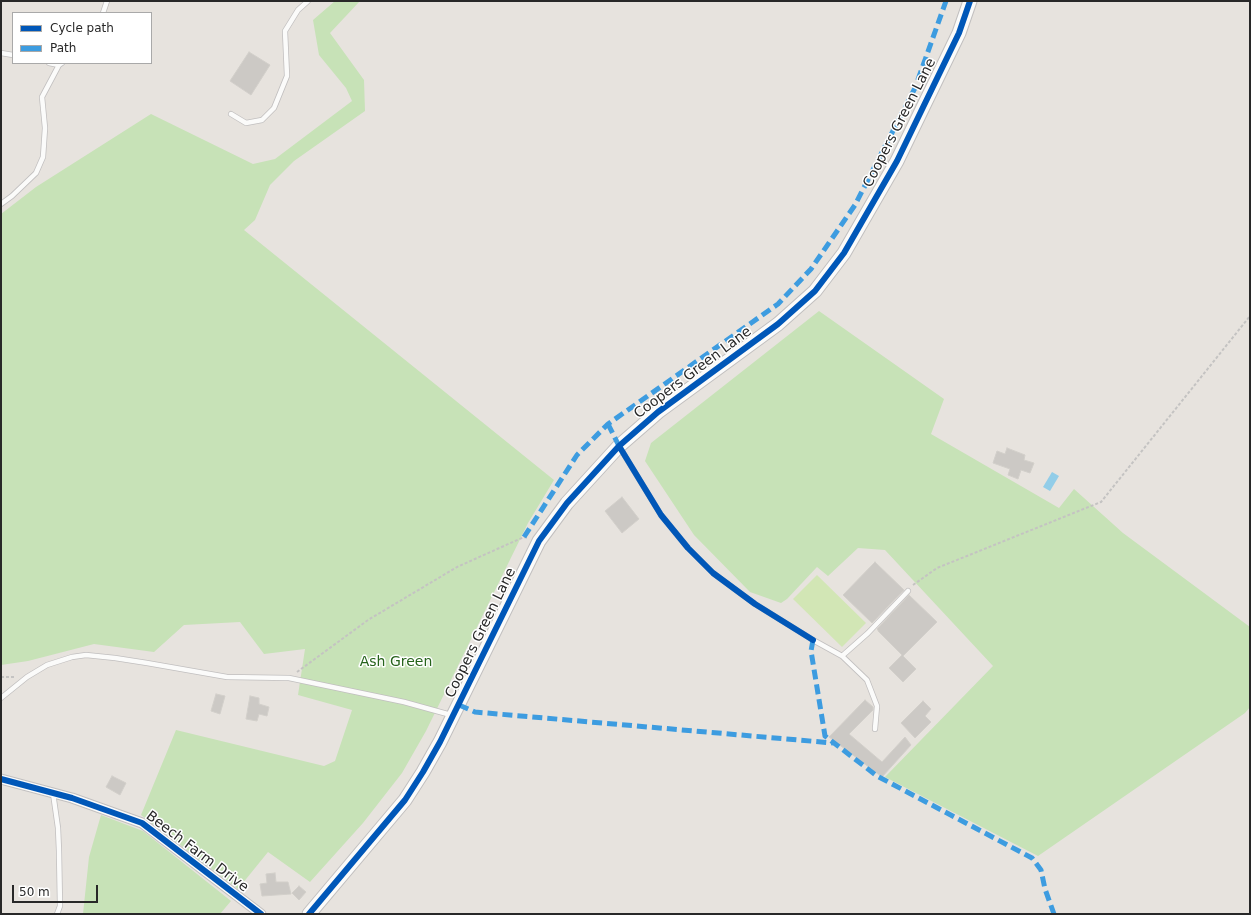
<!DOCTYPE html>
<style>
body{margin:0}
#map{position:relative;width:1251px;height:915px;overflow:hidden;background:#e7e3de;font-family:"DejaVu Sans",sans-serif}
canvas{display:block}
.frame{position:absolute;inset:0;border:2px solid #282828;pointer-events:none}
.legend{position:absolute;left:12px;top:12px;width:140px;height:52px;box-sizing:border-box;background:#fff;border:1px solid #a9a9a9;margin:0;padding:5px 7px;list-style:none;font-size:12px;color:#282828}
.legend li{display:flex;align-items:center;gap:8px;height:20px}
.legend b{width:20px;border:1px solid #a9a9a9}
.scale{position:absolute;left:12px;top:885px;width:86px;height:18px;box-sizing:border-box;border:2px solid #282828;border-top:0;padding-left:5px;font-size:12px;line-height:14px;white-space:nowrap;color:#282828;-webkit-text-stroke:3px #fff;paint-order:stroke}
</style>
<div id="map">
<canvas width="1251" height="915"></canvas>
<div class="frame"></div>
<ul class="legend">
<li><b style="height:5px;background:#0057b8"></b>Cycle path</li>
<li><b style="height:5px;background:#3d9ce0"></b>Path</li>
</ul>
<div class="scale">50 m</div>
</div>
<script>
const ctx = document.querySelector('canvas').getContext('2d');
ctx.lineJoin = 'round';
function paint(path, color) { ctx.fillStyle = color; ctx.fill(path, 'evenodd'); }
const poly = rows => new Path2D(rows.map(r => 'M' + r).join(''));
function strokePath(path, color, width, dash) { ctx.strokeStyle = color; ctx.lineWidth = width; ctx.lineCap = dash ? 'butt' : 'round'; ctx.setLineDash(dash || []); ctx.stroke(path); }
function drawText(font, color, halo, rows, align = 'center') {
  ctx.font = font + ' "DejaVu Sans",sans-serif'; ctx.lineWidth = 3; ctx.setLineDash([]); ctx.textBaseline = 'middle'; ctx.strokeStyle = halo; ctx.fillStyle = color; for (const [text, x, y, turn = 0] of rows) {
    ctx.save(); ctx.translate(x, y); ctx.rotate((+turn || 0) * Math.PI / 180); ctx.textAlign = isNaN(turn) ? turn : align; if (halo) ctx.strokeText(text, 0, 0); ctx.fillText(text, 0, 0); ctx.restore();
  }
}
const green = poly([
 [335,1,360,1,330,33,364,80,365,111,294,161,270,185,255,220,244,230,554,480,528,523,426,731,402,773,363,823,310,882,268,852,238,889,141,815,176,730,324,766,335,761,352,710,298,695,305,649,264,654,240,622,184,625,154,652,94,644,28,661,1,665,1,214,36,187,151,114,253,164,275,159,352,101,346,88,319,55,313,20],
 [819,311,944,399,931,434,1059,508,1074,489,1123,533,1250,627,1250,707,1245,713,1038,856,885,777,993,666,885,550,858,548,828,576,817,567,787,599,781,603,750,592,694,535,645,461,651,443],
 [101,815,143,831,231,901,220,914,83,914,89,857]
]);
const pitch = poly([
 [817,575,866,623,842,647,793,599]
]);
const water = poly([
 [1052,472,1059,476,1050,491,1043,487]
]);
const building = poly([
 [249,52,270,65,251,95,230,81,249,52],
 [1007,448,1025,455,1024,460,1034,463,1030,473,1021,470,1018,479,1008,475,1010,469,993,463,997,451,1005,454,1007,448],
 [622,497,639,519,622,533,605,511,622,497],
 [875,562,904,590,872,623,843,595,875,562],
 [909,595,937,622,903,656,916,669,903,682,889,668,902,655,878,631,878,630,877,629,909,595],
 [216,694,225,696,220,714,211,711,216,694],
 [250,696,259,698,259,704,269,707,267,716,259,714,257,721,246,719,250,696],
 [865,700,873,707,873,710,849,734,882,762,905,737,911,745,882,777,829,737,865,700],
 [923,701,931,709,925,716,931,722,915,738,901,723,923,701],
 [112,776,126,783,120,795,106,787,112,776],
 [275,873,276,882,288,882,291,894,262,896,260,884,267,883,266,874,275,873],
 [299,886,306,892,299,900,292,893,299,886]
]);
const path = poly([
 [913,585,937,568,1101,502,1250,316],
 [297,672,368,620,457,567,524,537,528,538],
 [1,677,14,677]
]);
const lane = poly([
 [103,13,107,1],
 [1,53,13,55],
 [49,63,59,65],
 [231,114,246,123,262,120,274,108,287,76,285,31,298,10,308,1],
 [1,204,12,196,36,173,43,157,45,128,42,97,59,65,62,63],
 [620,448,661,515,688,548,713,573,755,604,813,640,842,656,868,633,908,591],
 [842,656,867,680,877,706,875,729],
 [1,698,27,677,47,665,72,657,86,655,115,658,147,663,227,677,289,678,404,702,451,715],
 [53,793,58,828,59,851,60,906,57,914]
]);
const street = poly([
 [1,779,72,798,142,823,261,914]
]);
const secondary = poly([
 [309,914,405,800,423,772,440,742,539,541,567,503,619,446,658,412,778,324,815,291,844,253,897,161,959,33,970,1]
]);
const quiet = poly([
 [608,424,619,446],
 [524,537,577,455,608,424,778,304,811,269,855,205,915,88,946,1],
 [813,640,811,651,825,736,877,776,1032,858,1041,870,1045,889,1054,914],
 [459,705,475,712,833,743]
]);
const cycleway = poly([
 [619,446,661,515,688,548,713,573,755,604,813,640],
 [1,779,72,798,142,823,261,914],
 [309,914,405,800,423,772,440,742,539,541,567,503,619,446,658,412,778,324,815,291,844,253,897,161,959,33,970,1]
]);
const streetNames = [
 ["Coopers Green Lane",900,123,-63],
 ["Coopers Green Lane",693,373,-37],
 ["Coopers Green Lane",481,633,-64],
 ["Beech Farm Drive",197,852,37]
];
const parkNames = [
 ["Ash Green",396,662]
];
paint(green, '#c7e2b7');
paint(pitch, '#d2e6b5');
paint(water, '#92cde8');
paint(building, '#ccc9c5');
strokePath(building, '#d2cfca', 1);
strokePath(lane, '#c1bfbf', 6);
strokePath(street, '#c1bfbf', 11);
strokePath(secondary, '#c1bfbf', 15);
strokePath(path, '#c4c3c2', 2, [3, 2]);
strokePath(lane, '#fbfbfa', 4.5);
strokePath(street, '#fbfbfa', 9);
strokePath(secondary, '#fbfbfa', 13);
strokePath(quiet, '#3d9ce0', 5, [10, 5]);
strokePath(cycleway, '#0057b8', 6);
drawText('14px', '#282828', '#fff', streetNames);
drawText('14px', '#26631b', '#fff', parkNames);
</script>
